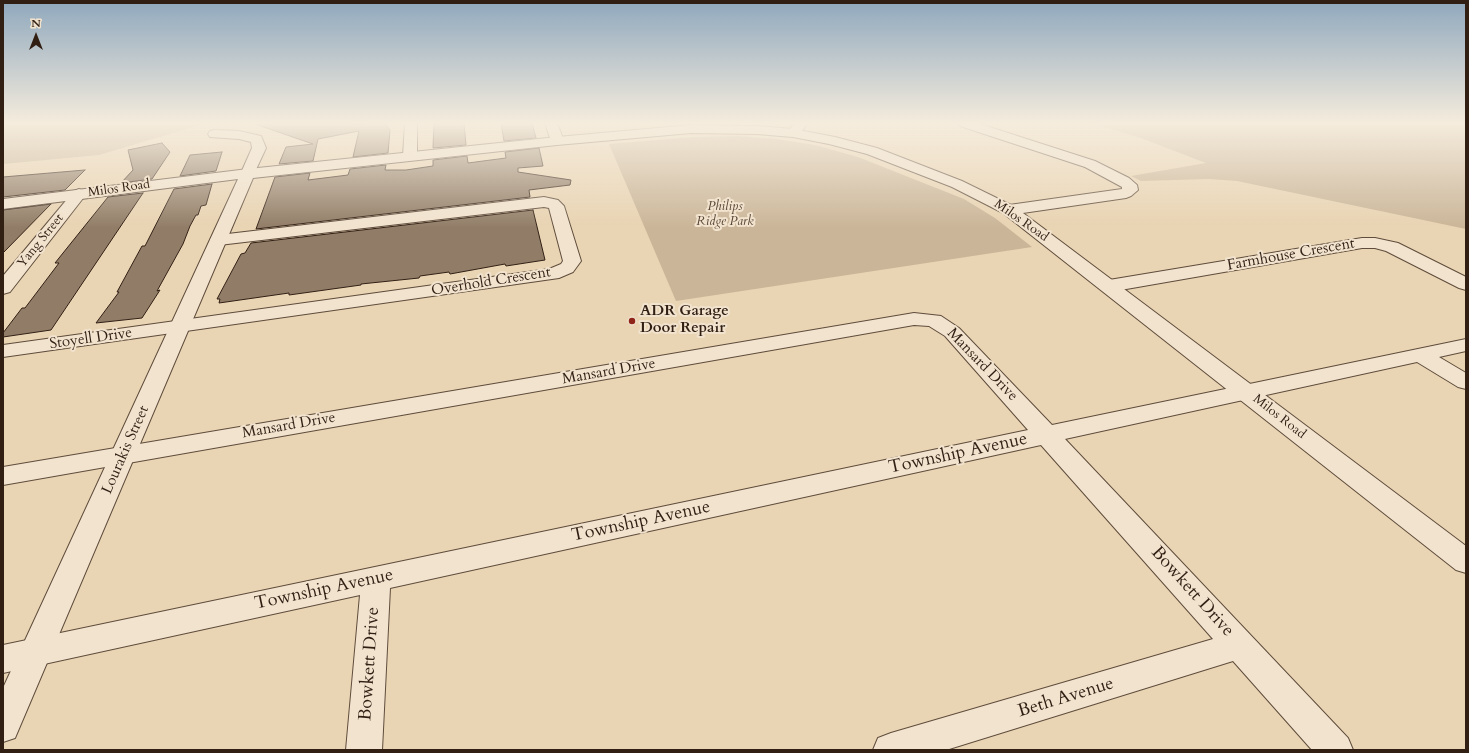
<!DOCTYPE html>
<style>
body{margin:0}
#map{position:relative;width:1469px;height:753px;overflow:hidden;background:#e9d4b3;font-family:Cardo,serif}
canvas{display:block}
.frame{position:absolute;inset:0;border:4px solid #311f14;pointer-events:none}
.north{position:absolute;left:16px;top:16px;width:40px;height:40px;-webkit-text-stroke:3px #f1e3ce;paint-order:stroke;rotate:0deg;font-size:11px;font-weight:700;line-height:16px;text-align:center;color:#311f14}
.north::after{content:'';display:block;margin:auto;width:14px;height:18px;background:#311f14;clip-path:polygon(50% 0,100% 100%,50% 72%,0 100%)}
</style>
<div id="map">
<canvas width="1469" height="753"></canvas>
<div class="frame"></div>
<div class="north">N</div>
</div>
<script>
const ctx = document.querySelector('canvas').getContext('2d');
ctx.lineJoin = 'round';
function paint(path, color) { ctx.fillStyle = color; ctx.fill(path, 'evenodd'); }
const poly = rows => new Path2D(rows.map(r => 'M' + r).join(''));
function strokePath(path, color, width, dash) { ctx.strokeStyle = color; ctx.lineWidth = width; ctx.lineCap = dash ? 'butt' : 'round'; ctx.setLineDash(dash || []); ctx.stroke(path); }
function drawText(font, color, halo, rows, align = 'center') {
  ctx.font = font + ' Cardo,serif'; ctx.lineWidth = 4; ctx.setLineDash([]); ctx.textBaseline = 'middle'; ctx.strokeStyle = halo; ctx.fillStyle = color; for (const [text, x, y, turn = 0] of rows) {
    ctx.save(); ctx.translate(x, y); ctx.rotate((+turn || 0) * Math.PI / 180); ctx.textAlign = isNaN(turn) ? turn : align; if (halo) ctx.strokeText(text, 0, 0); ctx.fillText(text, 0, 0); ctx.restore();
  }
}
const green = poly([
 [3,123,207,123,99,155,3,164],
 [1090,123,1466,123,1466,229,1237,181,1209,179,1141,181,1131,176,1206,163,1138,137],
 [738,136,777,139,815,145,858,157,964,199,995,218,1032,247,676,301,609,144,692,137]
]);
const building = poly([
 [258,123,360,123,360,125,361,123,385,123,390,130,388,153,353,157,359,131,318,139,313,161,279,164,286,147,313,144,258,125,258,123],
 [434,123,464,123,466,145,433,148,434,123],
 [501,123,532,123,536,138,504,141,501,123],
 [162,143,170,152,152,179,121,183,133,170,128,150,162,143],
 [539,148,543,166,518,168,518,172,571,180,570,185,529,190,530,197,256,229,275,177,310,173,308,180,348,175,350,169,386,165,385,170,406,170,433,166,433,160,467,156,468,163,483,161,506,158,505,152,539,148],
 [222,152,216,171,180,176,190,155,222,152],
 [85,170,65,190,3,197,3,177,85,170],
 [212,184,206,205,201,206,198,215,196,215,190,226,183,244,157,291,160,290,142,318,96,323,119,292,117,292,142,246,145,246,174,189,212,184],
 [143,193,51,330,3,337,3,333,22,308,25,308,59,263,55,263,108,197,143,193],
 [51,204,3,253,3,210,51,204],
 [533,210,545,260,506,266,505,264,450,274,449,272,420,276,419,278,361,284,361,285,289,295,289,293,219,303,220,299,217,299,241,254,245,253,251,243,533,210]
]);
const minor = poly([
 [405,123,417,123,417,156,415,159,410,160,405,159,403,156,405,123],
 [545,123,557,123,564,141,562,144,552,144,545,123],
 [795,123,808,123,798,136,788,136,786,133,795,123],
 [959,123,977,123,1095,161,1129,178,1137,185,1138,190,1131,196,1126,198,1009,215,1003,213,1001,210,1003,207,1009,205,1122,189,1122,187,1085,167,960,126,959,123],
 [215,130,239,131,261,136,266,148,253,176,248,177,243,176,241,173,252,148,251,142,239,139,210,137,208,134,210,131,215,130],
 [79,189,84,191,87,194,84,197,10,292,3,294,3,276,74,191,79,189],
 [544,197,558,200,564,206,581,261,573,272,559,278,3,357,3,345,549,269,561,264,563,261,549,208,544,207,219,245,213,244,210,240,213,236,219,235,544,197],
 [1362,238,1375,238,1398,243,1466,277,1466,290,1459,288,1386,251,1375,248,1362,248,1109,292,1102,290,1100,286,1102,282,1109,280,1362,238],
 [914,313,941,316,959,328,1052,425,1466,339,1466,351,1439,357,1466,373,1466,389,1458,387,1417,362,1065,439,1348,738,1353,750,1312,750,1233,661,946,750,873,750,878,738,891,733,1213,639,1041,445,390,588,382,750,346,750,360,595,3,673,3,645,1028,430,945,336,929,326,914,325,3,485,3,467,914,313]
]);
const tertiary = poly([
 [691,125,757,126,793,129,835,137,877,148,962,181,1015,207,1466,546,1466,573,1456,570,1003,213,952,187,867,154,829,144,793,137,757,134,691,133,557,145,253,178,15,738,3,742,3,688,238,179,3,209,3,199,248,169,557,137,691,125]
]);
const markers = [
 [632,321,4,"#8f2418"]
];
const farStreetnames = [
 ["Milos Road",119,189,-8],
 ["Milos Road",1021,221,35],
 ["Yang Street",41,241,-51],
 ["Milos Road",1279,417,38]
];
const farParknames = [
 ["Philips",725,207],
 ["Ridge Park",725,222]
];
const streetNames = [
 ["Farmhouse Crescent",1291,255,-10],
 ["Overhold Crescent",491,282,-9],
 ["Stoyell Drive",91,339,-8],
 ["Mansard Drive",982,365,46],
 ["Mansard Drive",609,372,-10],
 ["Mansard Drive",289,426,-10],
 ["Lourakis Street",126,450,-66]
];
const poiNames = [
 ["ADR Garage",640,312],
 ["Door Repair",640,329]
];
const nearStreetnames = [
 ["Township Avenue",958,454,-12],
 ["Township Avenue",641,522,-12],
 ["Township Avenue",324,590,-12],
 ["Bowkett Drive",1192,592,48],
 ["Bowkett Drive",370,664,-86],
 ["Beth Avenue",1066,698,-17]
];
paint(green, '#cab598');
paint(building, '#917d67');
strokePath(building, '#311f14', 1);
strokePath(minor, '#5f4c3c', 2);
strokePath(tertiary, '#5f4c3c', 2);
paint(minor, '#f1e3ce');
paint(tertiary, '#f1e3ce');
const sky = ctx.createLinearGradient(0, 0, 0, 228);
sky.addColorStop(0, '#8fa8bd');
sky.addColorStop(0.54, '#f5ecdd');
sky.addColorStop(1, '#f5ecdd00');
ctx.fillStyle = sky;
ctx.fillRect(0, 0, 1469, 228);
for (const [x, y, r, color] of markers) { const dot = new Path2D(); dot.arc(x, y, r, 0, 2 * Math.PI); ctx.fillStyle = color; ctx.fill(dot); strokePath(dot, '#f1e3ce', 1.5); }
drawText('13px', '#311f14', '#f1e3ce', farStreetnames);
drawText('italic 13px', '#574435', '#f1e3ce', farParknames);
drawText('15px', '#311f14', '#f1e3ce', streetNames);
drawText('bold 15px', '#311f14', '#f1e3ce', poiNames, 'left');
drawText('18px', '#311f14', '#f1e3ce', nearStreetnames);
</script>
